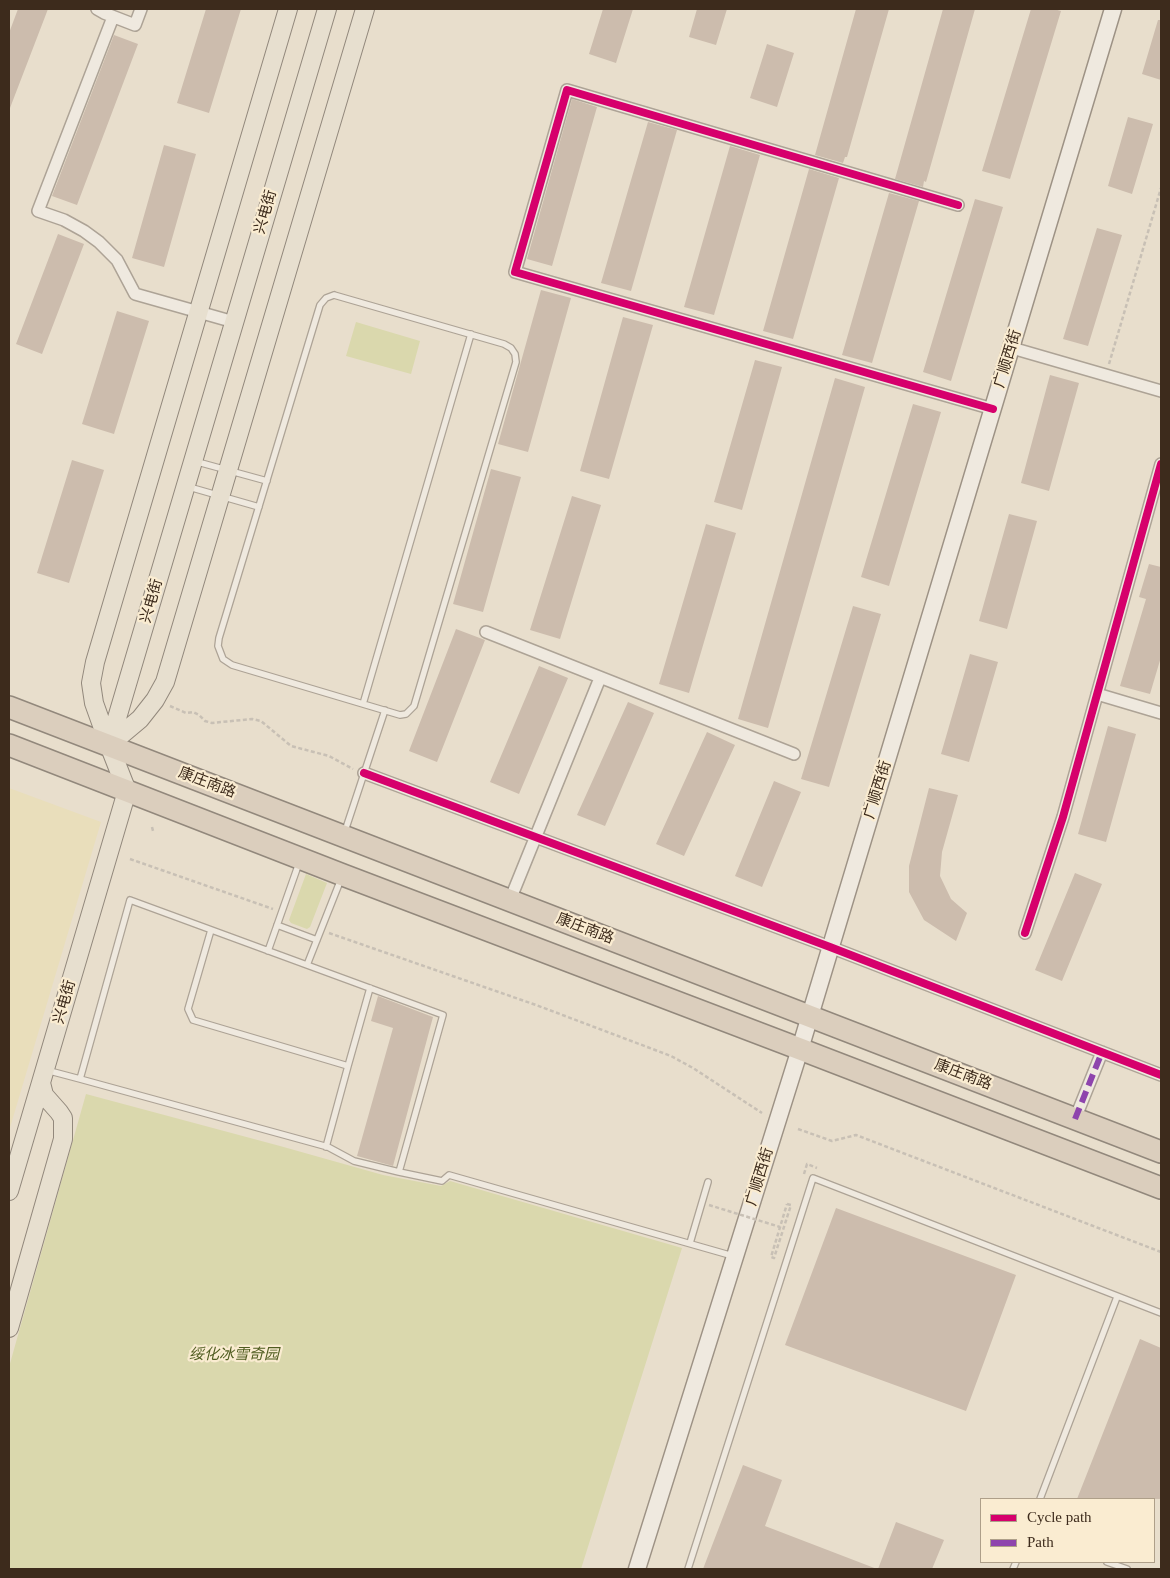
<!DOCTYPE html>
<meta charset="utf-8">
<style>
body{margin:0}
#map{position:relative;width:1170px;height:1578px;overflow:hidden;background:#e8decc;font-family:"Times New Roman",serif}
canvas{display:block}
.frame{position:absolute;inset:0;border:10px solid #3d2b1c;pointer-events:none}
.legend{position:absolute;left:980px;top:1498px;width:175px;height:65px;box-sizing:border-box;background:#faecd1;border:1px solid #ae9f89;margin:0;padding:6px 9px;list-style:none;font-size:15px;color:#3d2b1c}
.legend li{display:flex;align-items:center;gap:10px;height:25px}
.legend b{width:25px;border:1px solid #ae9f89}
</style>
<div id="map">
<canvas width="1170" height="1578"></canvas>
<div class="frame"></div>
<ul class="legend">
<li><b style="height:6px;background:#d6006c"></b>Cycle path</li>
<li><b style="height:6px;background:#8e44ad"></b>Path</li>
</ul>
</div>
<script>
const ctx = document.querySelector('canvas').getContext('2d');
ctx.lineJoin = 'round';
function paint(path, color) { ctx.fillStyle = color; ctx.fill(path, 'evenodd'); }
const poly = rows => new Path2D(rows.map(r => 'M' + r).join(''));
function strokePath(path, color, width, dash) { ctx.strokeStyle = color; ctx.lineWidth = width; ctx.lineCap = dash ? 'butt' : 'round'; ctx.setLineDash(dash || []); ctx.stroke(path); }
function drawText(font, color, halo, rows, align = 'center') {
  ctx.font = font + ' "Times New Roman","Noto Sans SC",serif'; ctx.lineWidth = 4.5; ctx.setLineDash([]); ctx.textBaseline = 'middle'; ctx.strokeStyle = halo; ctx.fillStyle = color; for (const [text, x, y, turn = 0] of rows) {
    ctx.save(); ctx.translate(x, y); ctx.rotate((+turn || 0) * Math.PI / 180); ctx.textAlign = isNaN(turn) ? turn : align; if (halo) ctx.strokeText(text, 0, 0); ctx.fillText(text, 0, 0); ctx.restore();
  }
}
const farmland = poly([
 [9,788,101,822,9,1131]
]);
const green = poly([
 [356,322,420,341,411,374,346,356],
 [306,874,327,883,310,927,307,929,291,923,289,920],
 [86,1094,280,1146,383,1175,441,1186,450,1181,682,1248,581,1569,9,1569,9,1367]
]);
const building = poly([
 [18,9,48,9,10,108,9,33],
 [206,9,241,9,209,113,177,103],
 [603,9,633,9,616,63,589,54],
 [697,9,727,9,716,45,689,37],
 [856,9,889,9,847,157,845,157,843,163,815,155],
 [943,9,975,9,926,182,924,181,923,187,895,179],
 [1031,9,1054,9,1061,11,1010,179,982,171],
 [1158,20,1161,20,1161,80,1142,74],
 [114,35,138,44,77,205,52,196],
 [767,44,794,53,777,107,750,98],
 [572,99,597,107,552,266,527,259],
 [1128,117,1153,124,1132,194,1108,186],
 [648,122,677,130,631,291,601,283],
 [164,145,196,154,164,267,132,258],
 [730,146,760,155,714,315,684,307],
 [809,169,839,178,793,339,763,331],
 [889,193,919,201,872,363,842,355],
 [975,199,1003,207,951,381,923,372],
 [1097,228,1122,235,1088,346,1063,339],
 [58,234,84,244,42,354,16,344],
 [541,290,571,298,528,452,498,444],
 [117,311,149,321,114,434,82,424],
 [623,317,653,325,609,479,580,471],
 [755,360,782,367,742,510,714,502],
 [1050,375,1079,383,1049,491,1021,483],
 [835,378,865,387,768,728,738,719],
 [913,404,941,412,889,586,861,577],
 [72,460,104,470,69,583,37,573],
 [491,469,521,477,483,612,453,604],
 [572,496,601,505,560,639,530,630],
 [1009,514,1037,521,1007,629,979,621],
 [706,524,736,533,689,693,659,684],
 [1149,564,1161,567,1161,657,1150,694,1120,686,1146,599,1139,597],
 [853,606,881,614,829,787,801,779],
 [456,629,485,640,437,762,409,751],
 [970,654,998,662,969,762,941,754],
 [539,666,568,678,519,794,490,782],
 [628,702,654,713,605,826,577,815],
 [1108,726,1136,734,1106,842,1078,834],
 [707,732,735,745,684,856,656,844],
 [774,781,801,792,762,887,735,876],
 [929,788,958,795,942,852,940,876,951,899,967,913,956,941,924,920,909,892,909,866],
 [1075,873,1102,884,1062,981,1035,970],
 [378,996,433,1017,393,1166,357,1156,393,1028,371,1021],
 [836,1208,1016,1275,966,1411,785,1345],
 [1140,1339,1161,1348,1161,1499,1077,1499],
 [743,1465,782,1480,765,1526,877,1569,703,1569],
 [896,1522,944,1540,932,1569,878,1569]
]);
const path = poly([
 [1109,364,1161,188],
 [170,706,186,713,193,712,199,715,205,721,212,723,252,719,261,721,291,746,329,756,353,769],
 [152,827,153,831],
 [130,859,273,909],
 [329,933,536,1005,671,1056,693,1068,762,1113],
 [798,1129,832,1141,856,1135,1161,1252],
 [804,1174,807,1164,817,1168],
 [787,1204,791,1205,774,1258,771,1257,787,1204]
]);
const lane = poly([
 [334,295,504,344,511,348,515,354,516,362,414,706,406,714,400,715,232,665,223,659,218,646,219,638,320,305,326,298,334,295],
 [194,461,267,481],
 [189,487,259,507],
 [363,704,471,334],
 [345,831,385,710],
 [277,925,317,940],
 [211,930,188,1009,193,1020,348,1066,326,1147],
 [268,951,299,863],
 [307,965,341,879],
 [348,1066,370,988],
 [46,1070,80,1079],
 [399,1172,443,1015,130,900,80,1079,328,1147,354,1161,399,1172,442,1181,449,1175,733,1256],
 [690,1243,708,1182],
 [1040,1499,1117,1297],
 [1107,1562,1127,1569],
 [688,1569,813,1178,1161,1313],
 [1013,1569,1016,1562]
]);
const street = poly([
 [97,9,104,13,135,25,141,9],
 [113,17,38,211,64,220,84,231,99,242,117,260,135,294,234,322],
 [958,205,567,90,515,272,993,409],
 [1012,348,1161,391],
 [486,632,794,754],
 [1097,694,1161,713],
 [364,773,830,947,1161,1075],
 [510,900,600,678],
 [1025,933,1063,817,1161,464],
 [1075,1119,1102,1052]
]);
const secondary = poly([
 [637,1569,800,1049,1113,9]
]);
const primary = poly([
 [288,9,95,662,91,683,94,703,109,745,140,719,155,700,165,682,365,9],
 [9,1191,127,791,109,745,327,9],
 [9,1328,63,1139,63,1118,59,1112,44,1095,41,1083]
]);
const highway = poly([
 [9,707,1161,1152],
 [9,745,343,875,800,1049,1161,1188]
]);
const pathBridge = poly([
 [709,1205,780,1227]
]);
const quiet = poly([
 [1075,1119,1102,1052]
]);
const cycleway = poly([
 [958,205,567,90,515,272,993,409],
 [364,773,830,947,1161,1075],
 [1025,933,1063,817,1161,464]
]);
const streetNames = [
 ["兴电街",266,212,-74],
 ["广顺西街",1008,359,-73],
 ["兴电街",152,601,-74],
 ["康庄南路",207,783,21],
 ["广顺西街",878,790,-73],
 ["康庄南路",585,929,21],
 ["兴电街",65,1002,-74],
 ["康庄南路",963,1075,21],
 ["广顺西街",760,1177,-73]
];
const parkNames = [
 ["绥化冰雪奇园",234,1355]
];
paint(farmland, '#e9debb');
paint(green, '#dad8ad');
paint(building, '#ccbcad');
strokePath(lane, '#ada396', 8);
strokePath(street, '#ada396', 14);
strokePath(secondary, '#9d9285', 19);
strokePath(primary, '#92887c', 20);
strokePath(highway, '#92887c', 24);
strokePath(path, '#c8c0b5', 2.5, [4, 2.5]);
strokePath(lane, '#efe9df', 5.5);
strokePath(street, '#efe9df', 11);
strokePath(secondary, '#efe9df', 16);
strokePath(primary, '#e7dfcf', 18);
strokePath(highway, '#dbcebd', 21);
strokePath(pathBridge, '#c8c0b5', 2.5, [4, 2.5]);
strokePath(quiet, '#8e44ad', 6, [12, 6]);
strokePath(cycleway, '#d6006c', 8);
drawText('15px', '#3d2b1c', '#faecd1', streetNames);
drawText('italic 15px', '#4f5c20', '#faecd1', parkNames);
</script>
